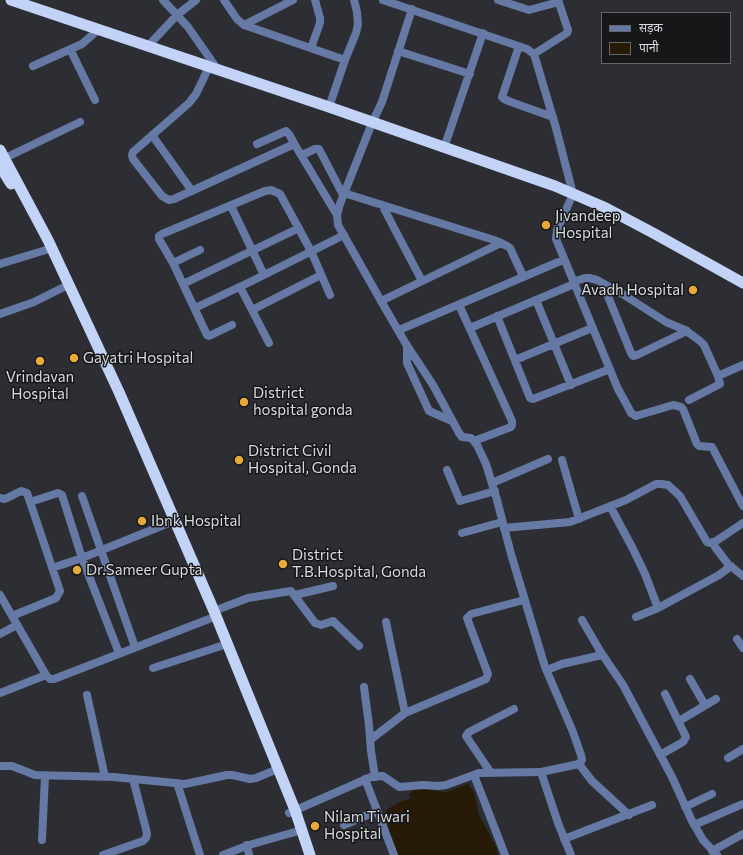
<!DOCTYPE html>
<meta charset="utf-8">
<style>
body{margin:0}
#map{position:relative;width:743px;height:855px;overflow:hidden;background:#2c2e33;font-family:Commissioner,"Noto Sans Devanagari",sans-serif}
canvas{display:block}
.legend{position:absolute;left:601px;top:12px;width:130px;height:52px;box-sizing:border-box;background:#161719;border:1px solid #646567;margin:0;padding:5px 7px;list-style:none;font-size:12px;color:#d8dadd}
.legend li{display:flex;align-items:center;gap:8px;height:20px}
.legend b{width:20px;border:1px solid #646567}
</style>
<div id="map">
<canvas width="743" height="855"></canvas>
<ul class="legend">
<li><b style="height:5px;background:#6679a4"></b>सड़क</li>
<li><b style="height:11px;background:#271a06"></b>पानी</li>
</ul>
</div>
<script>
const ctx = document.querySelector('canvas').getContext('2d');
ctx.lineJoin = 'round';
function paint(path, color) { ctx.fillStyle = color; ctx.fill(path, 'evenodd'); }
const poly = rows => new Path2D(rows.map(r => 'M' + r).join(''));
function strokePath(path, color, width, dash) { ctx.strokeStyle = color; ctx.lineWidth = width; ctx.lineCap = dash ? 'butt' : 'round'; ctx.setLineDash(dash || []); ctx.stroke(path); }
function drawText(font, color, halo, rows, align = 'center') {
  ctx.font = font + ' Commissioner,sans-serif'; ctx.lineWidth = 3; ctx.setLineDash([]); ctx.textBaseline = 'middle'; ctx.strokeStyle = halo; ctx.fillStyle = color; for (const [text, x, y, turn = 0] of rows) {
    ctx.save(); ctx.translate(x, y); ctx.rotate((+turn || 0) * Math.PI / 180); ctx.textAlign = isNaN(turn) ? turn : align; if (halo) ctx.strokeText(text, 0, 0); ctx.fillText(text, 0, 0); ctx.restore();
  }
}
const water = poly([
 [468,784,474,792,479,815,496,847,498,855,398,855,389,835,386,810,400,802,411,798,409,794,416,788,445,792]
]);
const minor = poly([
 [163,0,188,27,218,70],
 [224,0,237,19,244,25,345,60],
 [383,0,527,49,534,54,556,128,573,194,557,230,556,239,618,389,628,407,631,413,636,416,673,405,681,407,683,409,697,444,699,446,712,447,743,506],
 [498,0,529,10,559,2],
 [244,25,293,0],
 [148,46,177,15,196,0],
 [519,46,502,97,504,99,511,102,553,117],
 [311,48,320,23,320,18,315,0],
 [70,49,95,100],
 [398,51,470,74],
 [534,54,567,33,568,30,558,0],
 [33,66,82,44,99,29],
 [209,67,196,94,189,103,133,152,132,155,133,159,162,196,169,200,174,199,292,145,295,145,337,215],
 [329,107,345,60,356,33,358,24,357,12,354,0],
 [372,123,382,102,412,9],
 [152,135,192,191],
 [257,144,286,131,289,134,295,145],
 [444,148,483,33],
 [302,155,315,149,319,149,343,195],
 [5,158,80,122],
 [344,193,494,240,507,246,510,248,523,276],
 [382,205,422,281],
 [231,206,264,275],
 [173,263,200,250],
 [0,264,46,250],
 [573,282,585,278,589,278,597,280,624,295,666,322,685,330,700,341,704,345,718,376,720,384,689,400],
 [183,284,299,228],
 [603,284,631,353,633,356,637,355,687,331],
 [240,287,252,310,321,275],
 [536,300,571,385],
 [381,301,501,243],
 [459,305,512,421,512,425,511,427,474,441],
 [195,308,252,281,344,235],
 [252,310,269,343],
 [0,314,34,302,64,287],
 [497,316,530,398,533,399,610,369],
 [232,325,209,336,207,335,173,263,159,239,159,236,162,234,265,191,271,190,280,194,311,251,330,295],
 [470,328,574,284],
 [399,330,563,260],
 [407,346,407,363,429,411,452,421],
 [515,360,592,328],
 [718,376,743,365],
 [562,460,579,519],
 [447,470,460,501,495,491],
 [492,483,548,459],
 [82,496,135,647],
 [0,498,5,499,21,491,27,493,60,591,56,598,12,616],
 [30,502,58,493,62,495,82,558,119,653],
 [610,506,633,549,645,574,658,608],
 [743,523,716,541,714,544,715,547,728,564,743,576],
 [504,528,570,522,626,500,656,484,661,484,668,485,680,496,707,542,710,543,716,541],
 [462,533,502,522],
 [52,568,82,558,169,523],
 [0,595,46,675,50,679,54,679,209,619],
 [295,595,333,586],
 [214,611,248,598,291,591,315,623,321,625,333,621,359,646],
 [636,617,658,608,719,575,731,566],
 [582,620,600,651,623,685,672,777,692,821,703,840,717,855],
 [386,622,405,713],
 [0,634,17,625],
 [737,639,743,648],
 [153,668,221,646],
 [547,670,562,664,602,655],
 [690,679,705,705],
 [364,687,369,725,371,751,375,777],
 [0,693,46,675],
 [87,695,105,777],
 [679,721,716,699],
 [370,740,405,713,486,679,488,674,467,618,471,614,524,600],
 [660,755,683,742,686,737,665,694],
 [728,758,743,749],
 [579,764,592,781,629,815],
 [0,766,12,766,35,775,113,777,185,784,227,775,232,775,250,779,256,778,273,771],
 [491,773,466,736,469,732,514,709],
 [474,775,505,855],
 [365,779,394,855],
 [177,783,200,855],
 [685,807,712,794],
 [289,813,371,777,383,776,399,787,423,785,438,786,446,785,479,773,541,772],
 [344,825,377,811],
 [694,825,743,804],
 [564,839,652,805],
 [42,840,45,776],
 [247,845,249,855],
 [712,851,743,834],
 [103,855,143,841,146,838,147,834,146,829,133,779],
 [223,855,249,845,302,830]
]);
const tertiary = poly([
 [372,123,340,204,337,215,338,225,381,301,406,344,433,385,459,433,462,437,471,438,474,441,477,445,486,464,497,500,511,554,545,667,573,732,581,755,582,760,579,764,541,772,558,823,571,855]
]);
const trunk = poly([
 [11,0,329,107,555,186,606,208,655,234,743,283],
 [0,150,48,240,119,392,214,611,295,810,310,855],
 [0,166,11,184]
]);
const markers = [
 [546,225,5,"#e9ab38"],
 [693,290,5,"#e9ab38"],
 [74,358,5,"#e9ab38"],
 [40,361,5,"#e9ab38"],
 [244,402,5,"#e9ab38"],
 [239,460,5,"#e9ab38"],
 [142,521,5,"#e9ab38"],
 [283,564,5,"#e9ab38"],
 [77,570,5,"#e9ab38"],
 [315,826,5,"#e9ab38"]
];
const poiNames = [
 ["Jivandeep",555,216],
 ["Hospital",555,233],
 ["Avadh Hospital",684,290,"right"],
 ["Gayatri Hospital",83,358],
 ["Vrindavan",40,377,"center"],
 ["Hospital",40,394,"center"],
 ["District",253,393],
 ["hospital gonda",253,410],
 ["District Civil",248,451],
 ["Hospital, Gonda",248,468],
 ["Ibnk Hospital",151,521],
 ["District",292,555],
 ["T.B.Hospital, Gonda",292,572],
 ["Dr.Sameer Gupta",86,570],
 ["Nilam Tiwari",324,817],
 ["Hospital",324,834]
];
paint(water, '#271a06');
strokePath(minor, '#6679a4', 8);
strokePath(tertiary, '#6679a4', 8);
strokePath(trunk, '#c3d3f8', 11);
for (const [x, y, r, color] of markers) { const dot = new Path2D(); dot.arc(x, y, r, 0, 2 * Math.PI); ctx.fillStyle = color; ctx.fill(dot); strokePath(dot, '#161719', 1.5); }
drawText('15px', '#d8dadd', '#161719', poiNames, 'left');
</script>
